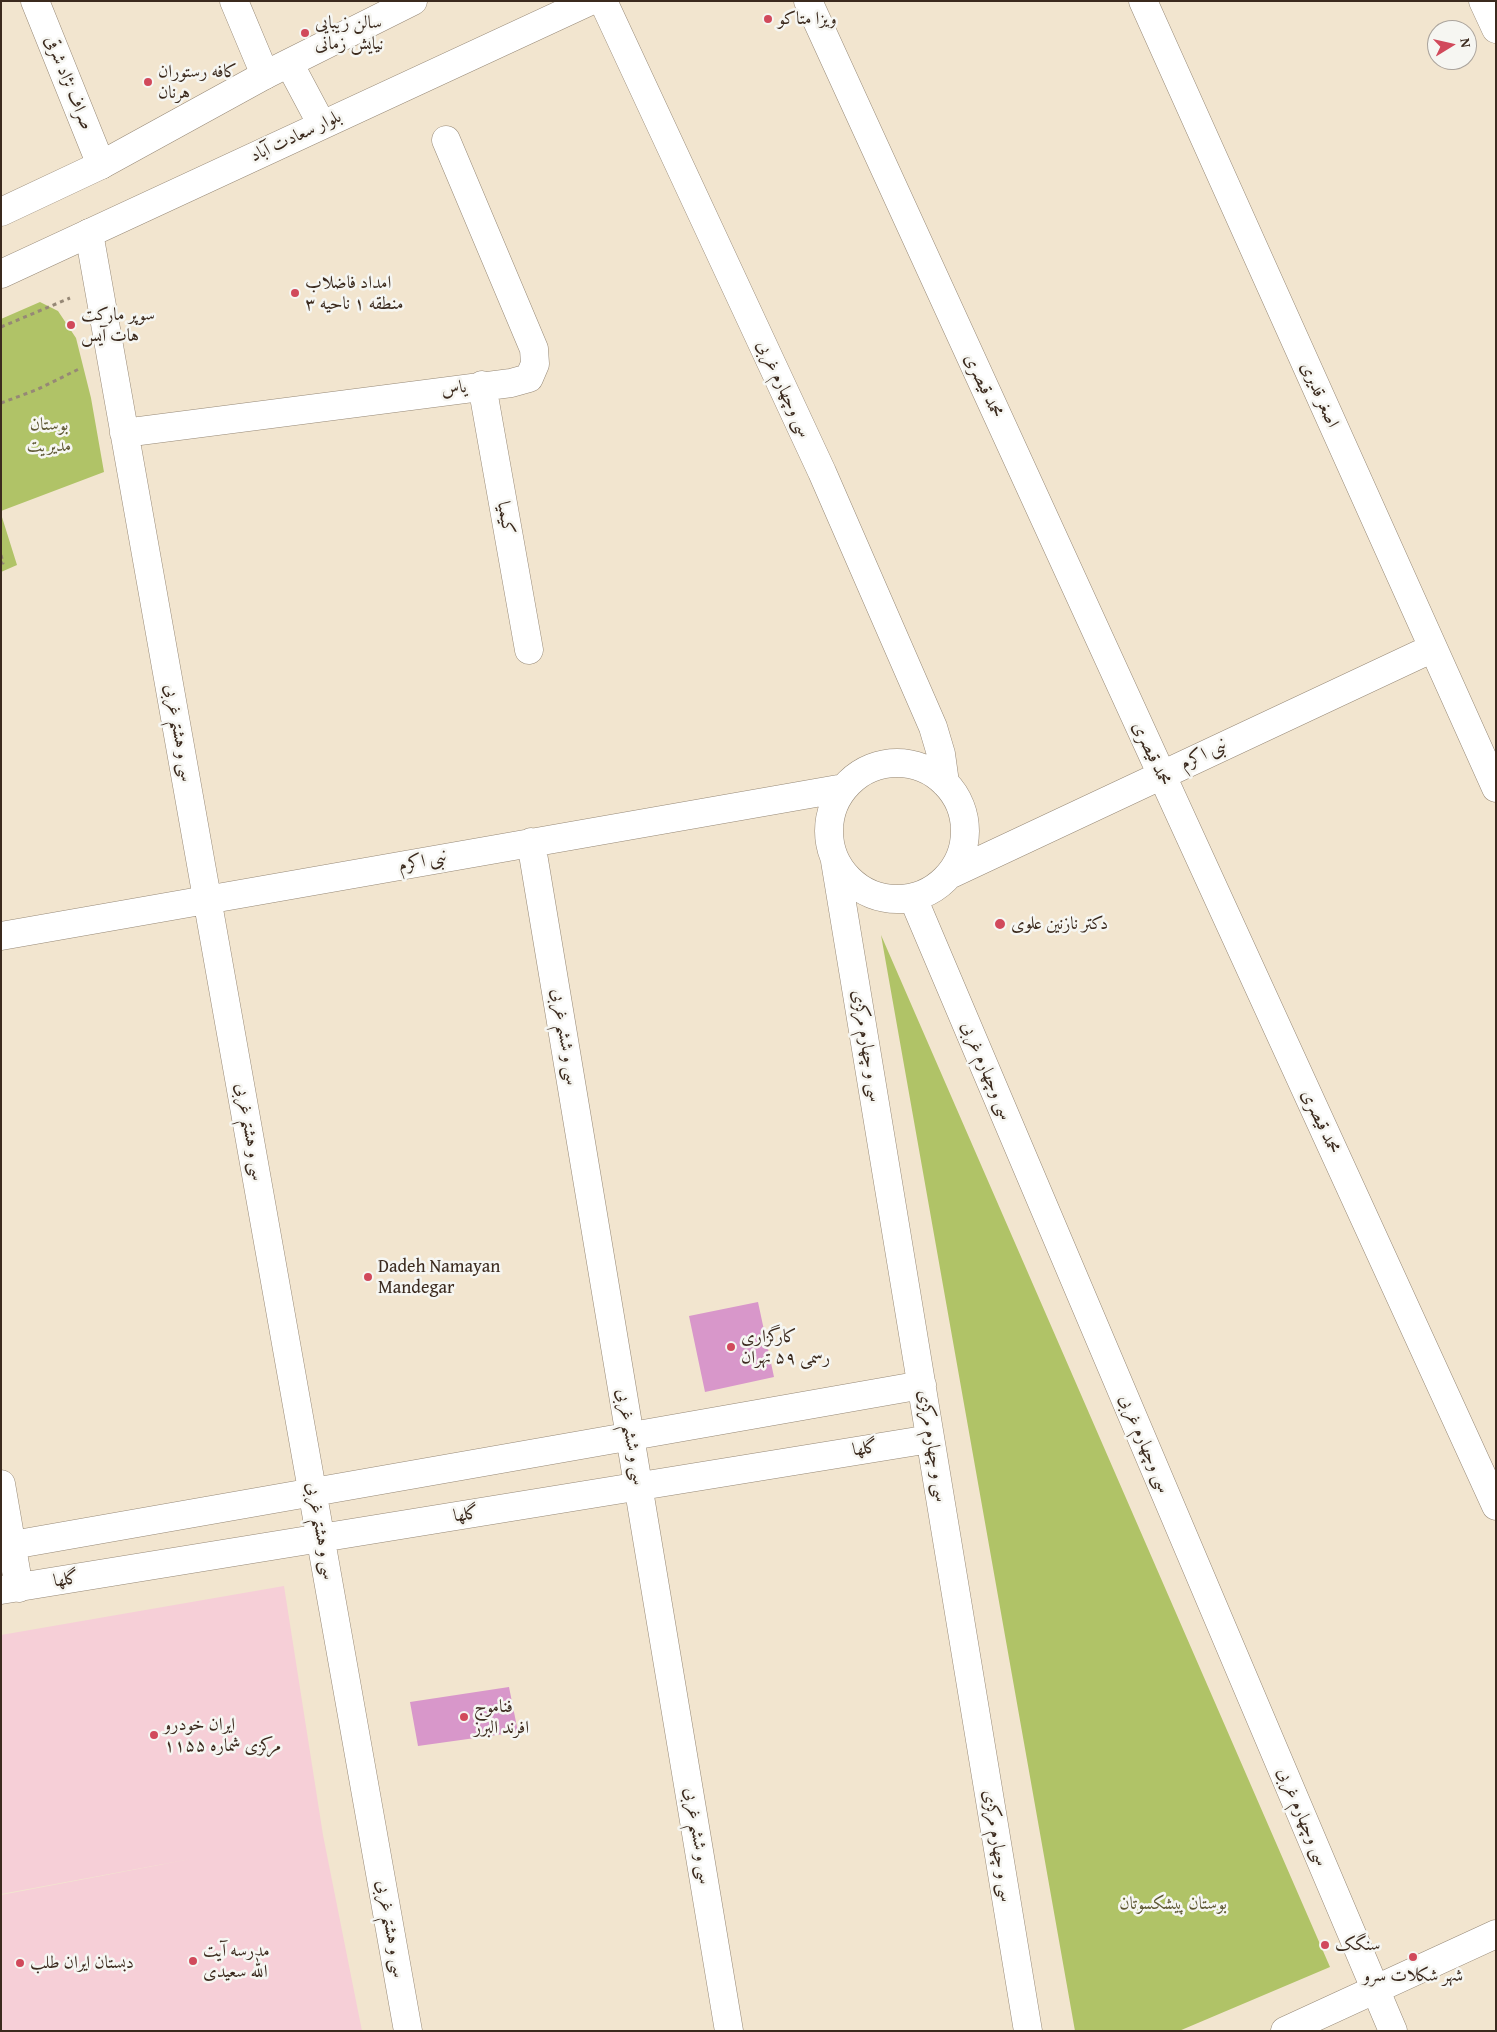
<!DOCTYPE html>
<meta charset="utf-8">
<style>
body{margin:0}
#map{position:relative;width:1497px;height:2032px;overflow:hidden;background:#f2e5cf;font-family:"Gentium Book Plus",serif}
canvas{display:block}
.frame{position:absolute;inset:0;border:2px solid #3b2a1e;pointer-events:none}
.north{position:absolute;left:1427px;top:20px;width:50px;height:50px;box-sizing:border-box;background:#f6f6f2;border:1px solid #aba49d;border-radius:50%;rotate:81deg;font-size:14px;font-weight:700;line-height:20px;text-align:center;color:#3b2a1e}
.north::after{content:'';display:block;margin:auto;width:18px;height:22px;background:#d1495b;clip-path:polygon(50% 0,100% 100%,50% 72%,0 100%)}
</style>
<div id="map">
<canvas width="1497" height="2032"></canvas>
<div class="frame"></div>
<div class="north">N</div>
</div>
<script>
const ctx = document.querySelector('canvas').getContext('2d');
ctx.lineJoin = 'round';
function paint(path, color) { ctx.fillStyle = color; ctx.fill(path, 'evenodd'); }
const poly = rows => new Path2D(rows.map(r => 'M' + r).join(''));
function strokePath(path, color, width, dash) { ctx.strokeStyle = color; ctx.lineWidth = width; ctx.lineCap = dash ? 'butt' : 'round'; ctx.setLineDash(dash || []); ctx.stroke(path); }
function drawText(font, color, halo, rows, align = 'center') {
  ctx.font = font + ' "Gentium Book Plus",Amiri,serif'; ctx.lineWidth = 5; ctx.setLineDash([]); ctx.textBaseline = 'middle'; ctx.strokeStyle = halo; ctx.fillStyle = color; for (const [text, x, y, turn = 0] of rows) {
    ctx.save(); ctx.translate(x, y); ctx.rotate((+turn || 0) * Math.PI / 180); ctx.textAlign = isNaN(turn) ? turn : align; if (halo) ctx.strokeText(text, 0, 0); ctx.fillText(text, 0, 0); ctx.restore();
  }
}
const built = poly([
 [284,1586,323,1835,362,2031,1,2031,1,1895,196,1858,1,1894,1,1635]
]);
const green = poly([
 [40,302,58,311,76,338,91,398,104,472,1,511,1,319],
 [1,514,17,565,1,572],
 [881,935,1330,1967,1179,2031,1075,2031]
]);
const building = poly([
 [758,1302,774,1377,705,1392,689,1316],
 [509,1687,518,1732,418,1746,410,1702]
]);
const path = poly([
 [1,327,70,298],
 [1,403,36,390,81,368],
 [1,555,3,563,1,563]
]);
const minor = poly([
 [35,1,101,165],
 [234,1,265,75],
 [603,1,822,472,933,727,941,754,945,783],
 [808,1,1496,1506],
 [1143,1,1496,788],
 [1483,1,1496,29],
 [89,233,408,2031],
 [482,385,529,650],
 [124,433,511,383,529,378,535,364,534,349,446,140],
 '829 831a68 68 0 1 1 136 0a68 68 0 1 1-136 0Z',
 [531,842,729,2031],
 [835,861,1028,2031],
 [949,875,1433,648],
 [913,898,1393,2031],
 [1,936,844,788],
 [1,1484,19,1588],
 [1,1547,922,1385],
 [1,1590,930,1439]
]);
const tertiary = poly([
 [1285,2031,1496,1934]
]);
const secondary = poly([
 [289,63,322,125],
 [1,212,101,165,265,75,413,1],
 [1,274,590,1]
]);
const markers = [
 [768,19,5,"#d1495b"],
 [305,33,5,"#d1495b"],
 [148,82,5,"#d1495b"],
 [295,293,5,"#d1495b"],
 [71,325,5,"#d1495b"],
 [1000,924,6,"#d1495b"],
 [368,1277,5,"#d1495b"],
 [731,1347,5,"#d1495b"],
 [464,1717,5,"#d1495b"],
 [154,1735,5,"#d1495b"],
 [1325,1945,5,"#d1495b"],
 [1413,1957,5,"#d1495b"],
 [193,1961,5,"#d1495b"],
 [20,1963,5,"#d1495b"]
];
const poiNames = [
 ["ویزا متاکو",778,19],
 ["سالن زیبایی",315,23],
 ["نیایش زمانی",315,44],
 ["كافه رستوران",158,72],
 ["هرنان",158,93],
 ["امداد فاضلاب",305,283],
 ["منطقه ۱ ناحیه ۳",305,304],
 ["سوپر مارکت",81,315],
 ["هات آیس",81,336],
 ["دکتر نازنین علوی",1011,924],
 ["Dadeh Namayan",378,1267],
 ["Mandegar",378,1288],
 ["کارگزاری",741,1337],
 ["رسمی ۵۹ تهران",741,1358],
 ["فناموج",474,1707],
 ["افرند البرز",474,1728],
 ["ایران خودرو",164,1725],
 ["مرکزی شماره ۱۱۵۵",164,1746],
 ["سنگک",1335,1945],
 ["مدرسه آیت",203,1951],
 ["الله سعیدی",203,1972],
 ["دبستان ایران طلب",30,1963],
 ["شهر شکلات سرو",1413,1976,"center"]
];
const streetNames = [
 ["صراف‌ نژاد شرقی",68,83,68],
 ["بلوار سعادت آباد",296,137,-25],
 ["محمد قیصری",983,386,65],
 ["یاس",454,389,-8],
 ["سی وچهارم غربی",783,389,65],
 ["اصغر قدیری",1319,395,66],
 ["کیمیا",505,518,80],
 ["سی و هشتم غربی",178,733,80],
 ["محمد قیصری",1151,754,65],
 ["نبی اکرم",1204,755,-25],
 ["نبی اکرم",423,862,-10],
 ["سی و ششم غربی",564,1037,81],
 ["سی و چهارم مرکزی",866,1046,81],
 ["سی وچهارم غربی",986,1071,67],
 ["محمد قیصری",1320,1122,65],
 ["سی و هشتم غربی",249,1132,80],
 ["سی و ششم غربی",630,1437,80],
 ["سی وچهارم غربی",1144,1444,67],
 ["سی و چهارم مرکزی",932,1446,81],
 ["گلها",865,1449,-9],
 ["گلها",466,1515,-9],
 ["سی و هشتم غربی",320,1531,80],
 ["گلها",66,1580,-9],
 ["سی وچهارم غربی",1302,1817,67],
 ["سی و ششم غربی",697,1836,81],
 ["سی و چهارم مرکزی",997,1846,81],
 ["سی و هشتم غربی",390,1929,80]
];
const parkNames = [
 ["بوستان",49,425],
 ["مدیریت",49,446],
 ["بوستان پیشکسوتان",1173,1904]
];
paint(built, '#f6cfd7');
paint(green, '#b0c367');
paint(building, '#d897ca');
strokePath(minor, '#968876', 29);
strokePath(tertiary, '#968876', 29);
strokePath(secondary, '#968876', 29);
strokePath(path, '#968876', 3, [4, 4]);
strokePath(minor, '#fff', 28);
strokePath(tertiary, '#fff', 28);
strokePath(secondary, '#fff', 28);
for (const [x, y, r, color] of markers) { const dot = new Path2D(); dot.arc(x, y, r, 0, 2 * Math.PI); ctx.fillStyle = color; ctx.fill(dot); strokePath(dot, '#f6f6f2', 2); }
drawText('18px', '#3b2a1e', '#f6f6f2', poiNames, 'left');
drawText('18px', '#3b2a1e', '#f6f6f2', streetNames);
drawText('18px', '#5e5834', '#f6f6f2', parkNames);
</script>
